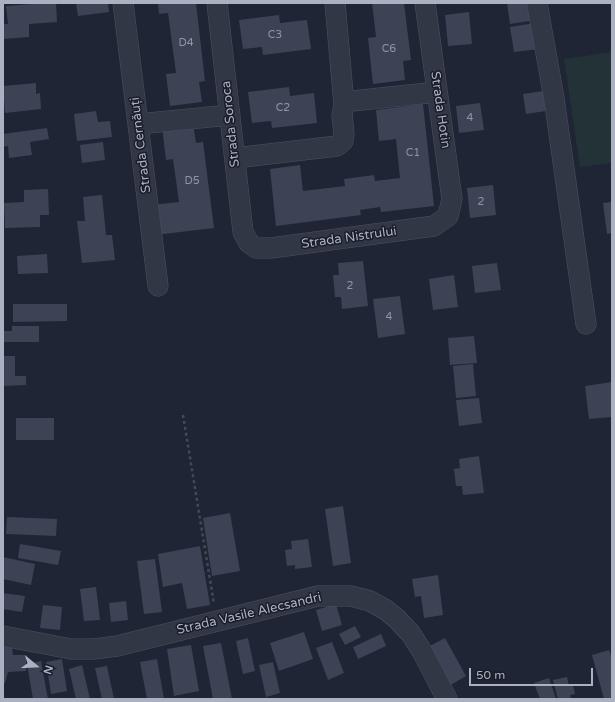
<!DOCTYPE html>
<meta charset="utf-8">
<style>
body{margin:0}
#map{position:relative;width:615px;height:702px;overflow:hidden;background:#1f2534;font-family:"Varela Round",sans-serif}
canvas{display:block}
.frame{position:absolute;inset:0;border:4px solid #acb1c2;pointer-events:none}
.north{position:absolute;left:16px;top:646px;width:40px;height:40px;-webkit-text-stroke:3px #181d29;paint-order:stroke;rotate:108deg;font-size:11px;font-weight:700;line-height:16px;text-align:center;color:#acb1c2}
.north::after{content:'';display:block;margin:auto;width:14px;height:18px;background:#acb1c2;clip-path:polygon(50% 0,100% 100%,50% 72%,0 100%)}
.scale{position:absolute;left:469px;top:668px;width:124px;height:18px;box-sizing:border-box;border:2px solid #acb1c2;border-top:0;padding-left:5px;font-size:12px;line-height:14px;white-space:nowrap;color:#acb1c2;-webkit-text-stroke:3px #181d29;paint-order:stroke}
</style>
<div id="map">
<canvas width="615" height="702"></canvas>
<div class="frame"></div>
<div class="north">N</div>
<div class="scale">50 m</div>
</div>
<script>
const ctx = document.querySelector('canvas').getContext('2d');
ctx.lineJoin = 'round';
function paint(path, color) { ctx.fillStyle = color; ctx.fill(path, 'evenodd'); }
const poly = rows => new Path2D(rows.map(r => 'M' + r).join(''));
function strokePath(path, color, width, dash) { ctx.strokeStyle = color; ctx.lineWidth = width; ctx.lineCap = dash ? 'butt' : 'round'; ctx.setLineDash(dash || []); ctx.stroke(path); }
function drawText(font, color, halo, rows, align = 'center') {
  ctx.font = font + ' "Varela Round",sans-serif'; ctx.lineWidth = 3; ctx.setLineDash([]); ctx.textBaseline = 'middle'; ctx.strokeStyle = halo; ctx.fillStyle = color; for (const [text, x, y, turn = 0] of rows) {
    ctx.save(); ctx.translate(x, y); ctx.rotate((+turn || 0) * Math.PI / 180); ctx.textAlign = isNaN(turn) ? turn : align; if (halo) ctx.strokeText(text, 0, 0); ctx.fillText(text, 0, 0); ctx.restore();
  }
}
const green = poly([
 [612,52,612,163,580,167,564,59]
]);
const building = poly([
 [46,3,56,3,57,22,29,24,29,37,3,39,3,24,8,24,6,6],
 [76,3,108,3,109,12,78,16],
 [158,3,196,3,205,81,199,82,202,102,170,106,166,74,176,73,168,13,159,14],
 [372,3,404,3,411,60,403,61,405,80,373,84,368,38,376,37],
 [507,3,533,3,536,20,510,24],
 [469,12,472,44,448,46,445,15],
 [279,15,280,23,307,20,311,49,263,55,262,47,243,49,239,20],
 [535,23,539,49,514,52,510,27],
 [36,83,36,94,40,93,41,109,5,113,3,86],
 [289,87,290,96,314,93,317,123,272,128,271,121,252,123,248,92],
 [544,91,546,111,526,114,523,94],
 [480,103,484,130,459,133,456,106],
 [423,104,434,206,381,212,380,207,360,210,361,215,276,226,270,169,300,165,303,191,345,186,344,179,374,175,375,181,400,178,396,139,379,141,376,110],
 [96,111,98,122,110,121,112,137,77,141,74,114],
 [193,124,196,143,203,142,214,228,155,235,151,205,179,202,173,159,166,160,162,127],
 [47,128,49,139,30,142,32,155,9,158,8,146,3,147,3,134],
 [103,142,105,160,82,163,80,145],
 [493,185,496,215,470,218,467,188],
 [48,189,49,215,40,215,40,227,5,228,4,203,24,202,24,190],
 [102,195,106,235,112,235,115,260,82,263,77,221,85,221,83,197],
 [612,202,612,233,607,234,603,203],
 [47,254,48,273,18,274,17,256],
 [363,261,368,306,342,309,341,297,335,297,333,275,339,275,338,263],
 [497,263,501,290,475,293,472,266],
 [454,275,458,307,433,310,429,279],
 [400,296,405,334,378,338,373,299],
 [13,304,67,304,67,321,13,322],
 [12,326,39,326,39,342,3,342,3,331,12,331],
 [474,336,477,363,450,365,448,338],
 [3,356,15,356,15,376,26,376,26,385,3,386],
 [473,364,476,396,456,398,453,366],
 [612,382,612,417,589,419,585,386],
 [479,398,482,423,459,426,456,400],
 [16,418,54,418,54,440,16,440],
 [479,456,484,493,463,495,462,486,456,486,454,469,460,468,459,459],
 [343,506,351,563,333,566,325,509],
 [230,513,240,571,212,576,203,518],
 [7,517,57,519,56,536,6,534],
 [308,539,312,567,295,569,295,565,287,566,285,550,292,549,291,541],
 [20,544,61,551,58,565,18,558],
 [200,546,210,605,187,609,182,583,163,587,158,554],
 [3,557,35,564,31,585,3,579],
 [155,559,162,612,144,614,137,561],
 [438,575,443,615,424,618,421,596,415,597,412,579],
 [96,587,100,620,84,621,80,589],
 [3,593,25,596,22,612,3,609],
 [126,601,128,620,111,622,109,603],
 [336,604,342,625,322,631,316,610],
 [43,605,62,607,60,630,40,628],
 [355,626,361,637,345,645,339,634],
 [304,632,313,659,279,671,270,643],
 [381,634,386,646,358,659,353,647],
 [248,638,255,671,243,674,236,641],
 [445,638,466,676,449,686,428,647],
 [332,642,344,673,328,680,316,648],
 [221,643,232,699,213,699,203,646],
 [191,645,199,691,174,696,167,649],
 [3,646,12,648,13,655,26,655,26,671,8,672,5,683,3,683],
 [609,650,612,659,612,699,604,699,592,655],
 [62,659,67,691,51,694,46,662],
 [157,659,164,699,147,699,140,662],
 [41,661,48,699,33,699,27,664],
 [273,662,280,693,266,697,259,665],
 [82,665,90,699,76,699,69,669],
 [107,666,114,699,102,699,95,668],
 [567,677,569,686,573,685,575,694,570,695,571,699,558,699,553,680],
 [549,678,556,699,540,699,534,683]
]);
const path = poly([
 [183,415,214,604]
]);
const minor = poly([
 [123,3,158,286],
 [217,3,243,232,249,243,256,248,271,248,434,226,448,216,452,199,425,3],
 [335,3,344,105],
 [537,3,554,98,586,324],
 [138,124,230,115],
 [235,158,337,146,343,141,344,134,342,115,344,105,352,101,437,92],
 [3,636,71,649,94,649,117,646,318,596,351,596,370,601,386,610,397,619,411,634,423,653,447,699]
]);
const numberNames = [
 ["C3",275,35],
 ["D4",186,43],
 ["C6",389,49],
 ["C2",283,108],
 ["4",470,118],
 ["C1",413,153],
 ["D5",192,181],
 ["2",481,202],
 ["2",350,286],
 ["4",389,317]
];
const streetNames = [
 ["Strada Hotin",440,110,82],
 ["Strada Soroca",231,124,-96],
 ["Strada Cernăuți",141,145,-97],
 ["Strada Nistrului",349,238,-8],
 ["Strada Vasile Alecsandri",249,614,-13]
];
paint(green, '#223236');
paint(building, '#3b4355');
strokePath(minor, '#4d5260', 21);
strokePath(path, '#3e4d53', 2.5, [3, 3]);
strokePath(minor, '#323745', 20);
drawText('11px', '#9096a7', null, numberNames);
drawText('13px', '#acb1c2', '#181d29', streetNames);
</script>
